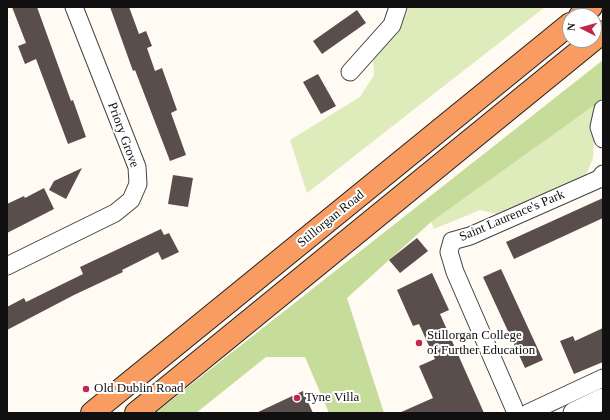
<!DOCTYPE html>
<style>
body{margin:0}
#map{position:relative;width:610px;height:420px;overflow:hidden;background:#fffaf2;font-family:"Times New Roman",serif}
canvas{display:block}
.frame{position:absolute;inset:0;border:8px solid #101010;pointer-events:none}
.north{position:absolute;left:562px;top:8px;width:40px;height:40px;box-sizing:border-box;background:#fff;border:1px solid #9f9f9f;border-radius:50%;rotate:276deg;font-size:11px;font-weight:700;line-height:16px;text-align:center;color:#101010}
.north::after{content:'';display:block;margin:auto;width:14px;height:18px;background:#c3254e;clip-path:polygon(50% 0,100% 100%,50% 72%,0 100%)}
</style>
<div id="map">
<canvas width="610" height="420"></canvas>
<div class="frame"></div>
<div class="north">N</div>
</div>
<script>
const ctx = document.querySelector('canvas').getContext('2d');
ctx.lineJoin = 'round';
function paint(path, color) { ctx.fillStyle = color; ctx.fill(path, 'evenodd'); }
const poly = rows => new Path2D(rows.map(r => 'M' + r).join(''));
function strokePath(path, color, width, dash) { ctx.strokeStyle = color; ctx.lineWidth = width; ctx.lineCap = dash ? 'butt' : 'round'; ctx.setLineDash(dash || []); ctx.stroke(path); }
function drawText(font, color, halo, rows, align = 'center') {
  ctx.font = font + ' "Times New Roman",serif'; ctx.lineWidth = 4; ctx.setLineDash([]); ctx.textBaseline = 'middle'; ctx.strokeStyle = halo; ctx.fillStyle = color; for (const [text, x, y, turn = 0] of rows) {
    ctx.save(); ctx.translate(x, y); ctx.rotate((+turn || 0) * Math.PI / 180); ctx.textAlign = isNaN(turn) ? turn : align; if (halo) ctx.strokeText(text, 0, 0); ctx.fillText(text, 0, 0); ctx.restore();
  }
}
const green = poly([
 [409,7,545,7,307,193,290,140,360,97,374,75,373,58,400,30],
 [601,100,595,117,593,158,586,175,501,215,480,210,434,229,431,222]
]);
const forest = poly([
 [603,60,603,99,431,222,347,298,384,413,329,413,305,357,266,357,196,413,155,413]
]);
const building = poly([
 [12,7,37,7,71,101,73,100,86,137,68,144,36,59,25,64,18,46,26,43],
 [110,7,129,7,139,34,146,31,152,46,147,48,155,71,162,68,177,110,171,113,186,155,170,161,135,70,133,71],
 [357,10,366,23,322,54,313,41],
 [318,74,336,106,321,114,303,82],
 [82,168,66,199,49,190,54,181],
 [173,175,193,178,188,207,168,204],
 [44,188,54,209,7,233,7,204,24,196,25,198],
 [603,198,603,218,514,259,506,242],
 [161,229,164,235,169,233,179,252,162,260,158,252,122,270,123,272,74,295,7,330,7,307,24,298,26,302,83,274,80,267],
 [417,238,428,251,400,273,389,260],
 [501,269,543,360,525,368,483,277],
 [432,273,449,310,440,314,484,413,399,413,433,398,419,366,435,359,419,324,413,326,397,290],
 [603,328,603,362,574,374,560,341,573,336,575,341],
 [303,391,313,413,256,413]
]);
const minor = poly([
 [350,72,392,25,398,7],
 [603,109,599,127,603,139],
 [7,266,115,213,131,200,138,184,137,167,74,7],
 [514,408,455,272,449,252,452,241,470,236,599,179,603,174],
 [528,413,603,378]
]);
const tertiary = poly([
 [574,413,603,399]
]);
const trunk = poly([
 [580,16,591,7],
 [92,413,570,24],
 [136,413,603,32]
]);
const markers = [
 [419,343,4,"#c3254e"],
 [86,389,4,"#c3254e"],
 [297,398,4,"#c3254e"]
];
const streetNames = [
 ["Priory Grove",123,135,70],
 ["Saint Laurence's Park",512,216,-23],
 ["Stillorgan Road",331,219,-39]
];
const poiNames = [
 ["Stillorgan College",427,336],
 ["of Further Education",427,351],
 ["Old Dublin Road",94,389],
 ["Tyne Villa",305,398]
];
paint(green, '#deebbb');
paint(forest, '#c6dc9a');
paint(building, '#594e4c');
strokePath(minor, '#434343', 19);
strokePath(tertiary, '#434343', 23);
strokePath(trunk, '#212121', 24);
strokePath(minor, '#fff', 17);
strokePath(tertiary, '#fff', 21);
strokePath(trunk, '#f89c61', 22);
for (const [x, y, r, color] of markers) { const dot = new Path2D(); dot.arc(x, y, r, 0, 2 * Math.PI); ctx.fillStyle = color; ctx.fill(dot); strokePath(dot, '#fff', 1.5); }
drawText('13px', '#101010', '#fff', streetNames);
drawText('13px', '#101010', '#fff', poiNames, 'left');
</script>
